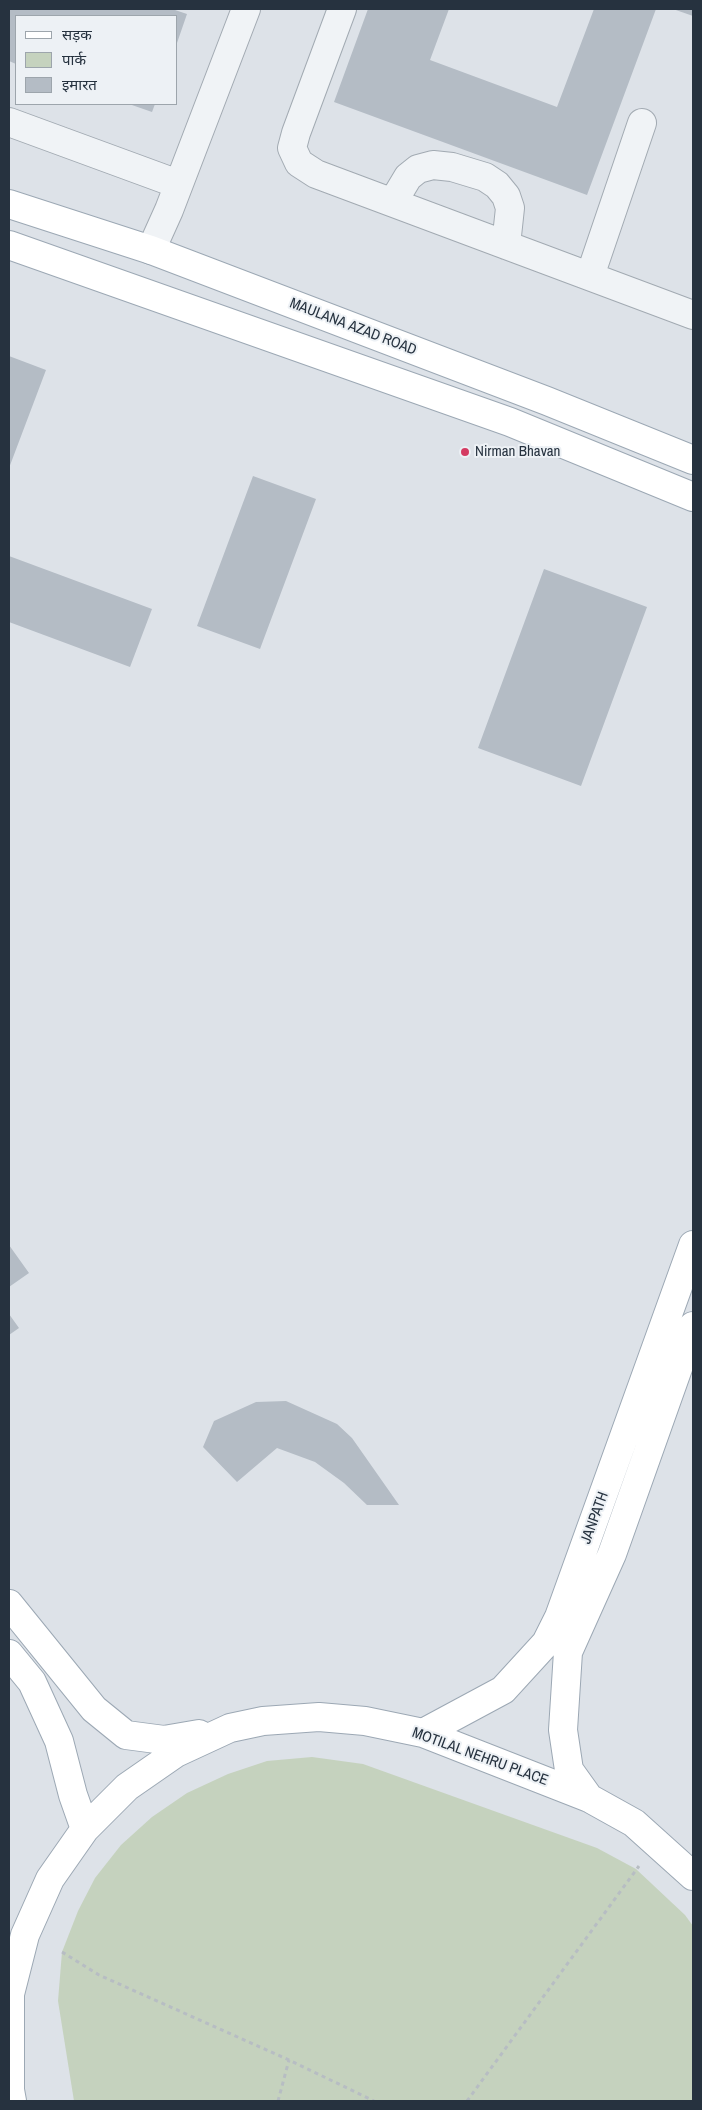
<!DOCTYPE html>
<meta charset="utf-8">
<style>
body{margin:0}
#map{position:relative;width:702px;height:2110px;overflow:hidden;background:#dde2e8;font-family:"Archivo Narrow","Noto Sans Devanagari",sans-serif}
canvas{display:block}
.frame{position:absolute;inset:0;border:10px solid #26323f;pointer-events:none}
.legend{position:absolute;left:15px;top:15px;width:162px;height:90px;box-sizing:border-box;background:#edf1f5;border:1px solid #9da5ac;margin:0;padding:6px 9px;list-style:none;font-size:15px;color:#26323f}
.legend li{display:flex;align-items:center;gap:10px;height:25px}
.legend b{width:25px;border:1px solid #9da5ac}
</style>
<div id="map">
<canvas width="702" height="2110"></canvas>
<div class="frame"></div>
<ul class="legend">
<li><b style="height:6px;background:#fff"></b>सड़क</li>
<li><b style="height:14px;background:#c5d2be"></b>पार्क</li>
<li><b style="height:14px;background:#b4bcc5"></b>इमारत</li>
</ul>
</div>
<script>
const ctx = document.querySelector('canvas').getContext('2d');
ctx.lineJoin = 'round';
function paint(path, color) { ctx.fillStyle = color; ctx.fill(path, 'evenodd'); }
const poly = rows => new Path2D(rows.map(r => 'M' + r).join(''));
function strokePath(path, color, width, dash) { ctx.strokeStyle = color; ctx.lineWidth = width; ctx.lineCap = dash ? 'butt' : 'round'; ctx.setLineDash(dash || []); ctx.stroke(path); }
function drawText(font, color, halo, rows, align = 'center') {
  ctx.font = font + ' "Archivo Narrow",sans-serif'; ctx.lineWidth = 4; ctx.setLineDash([]); ctx.textBaseline = 'middle'; ctx.strokeStyle = halo; ctx.fillStyle = color; for (const [text, x, y, turn = 0] of rows) {
    ctx.save(); ctx.translate(x, y); ctx.rotate((+turn || 0) * Math.PI / 180); ctx.textAlign = isNaN(turn) ? turn : align; if (halo) ctx.strokeText(text, 0, 0); ctx.fillText(text, 0, 0); ctx.restore();
  }
}
const green = poly([
 [312,1757,363,1764,597,1848,636,1869,685,1915,693,1926,693,2101,74,2101,58,2001,62,1952,78,1911,95,1878,121,1845,152,1817,187,1793,228,1774,267,1761]
]);
const building = poly([
 [9,9,172,9,187,14,177,43,176,16,16,16,16,64,9,61],
 [368,9,449,9,430,60,557,107,594,9,656,9,587,195,334,102],
 [673,9,693,9,693,16],
 [129,104,155,104,152,112],
 [9,356,46,370,9,468],
 [253,476,316,499,260,649,197,626],
 [9,556,152,609,130,667,9,622],
 [544,569,647,607,581,786,478,748],
 [9,1245,29,1273,9,1287],
 [9,1314,19,1328,9,1335],
 [286,1401,337,1424,352,1438,399,1505,367,1505,344,1483,315,1462,277,1448,237,1482,203,1447,214,1421,256,1402]
]);
const path = poly([
 [62,1952,99,1975,289,2060,374,2101],
 [278,2101,289,2060],
 [467,2101,639,1866]
]);
const minor = poly([
 [342,9,296,133,292,148,299,163,316,174,693,315],
 [9,122,178,184],
 [393,202,408,177,418,169,433,165,452,167,485,177,497,185,506,196,510,208,506,245],
 [151,250,169,210,246,9],
 [590,276,642,123]
]);
const major = poly([
 [9,204,151,250,547,401,693,460],
 [9,245,510,422,693,497],
 [9,1604,94,1709,126,1735,164,1740,199,1734],
 [9,1654,32,1682,59,1741,73,1795,85,1829],
 [423,1733,503,1690,546,1643,559,1617,693,1245],
 [589,1798,569,1770,563,1730,568,1652,612,1554,693,1326],
 [12,2101,10,2090,10,1994,25,1935,50,1879,85,1829,127,1787,176,1753,230,1728,263,1721,319,1717,365,1721,423,1733,589,1798,634,1823,693,1876]
]);
const markers = [
 [465,452,5,"#d43b62"]
];
const streetNames = [
 ["MAULANA AZAD ROAD",353,327,21],
 ["JANPATH",595,1518,-70],
 ["MOTILAL NEHRU PLACE",480,1757,20]
];
const poiNames = [
 ["Nirman Bhavan",475,452]
];
paint(green, '#c5d2be');
paint(building, '#b4bcc5');
strokePath(minor, '#a2aab2', 30);
strokePath(major, '#9ca8b4', 30);
strokePath(path, '#b7bdc3', 3, [4, 4]);
strokePath(minor, '#f0f3f6', 28);
strokePath(major, '#fff', 28);
for (const [x, y, r, color] of markers) { const dot = new Path2D(); dot.arc(x, y, r, 0, 2 * Math.PI); ctx.fillStyle = color; ctx.fill(dot); strokePath(dot, '#edf1f5', 2); }
drawText('15px', '#26323f', '#edf1f5', streetNames);
drawText('15px', '#26323f', '#edf1f5', poiNames, 'left');
</script>
